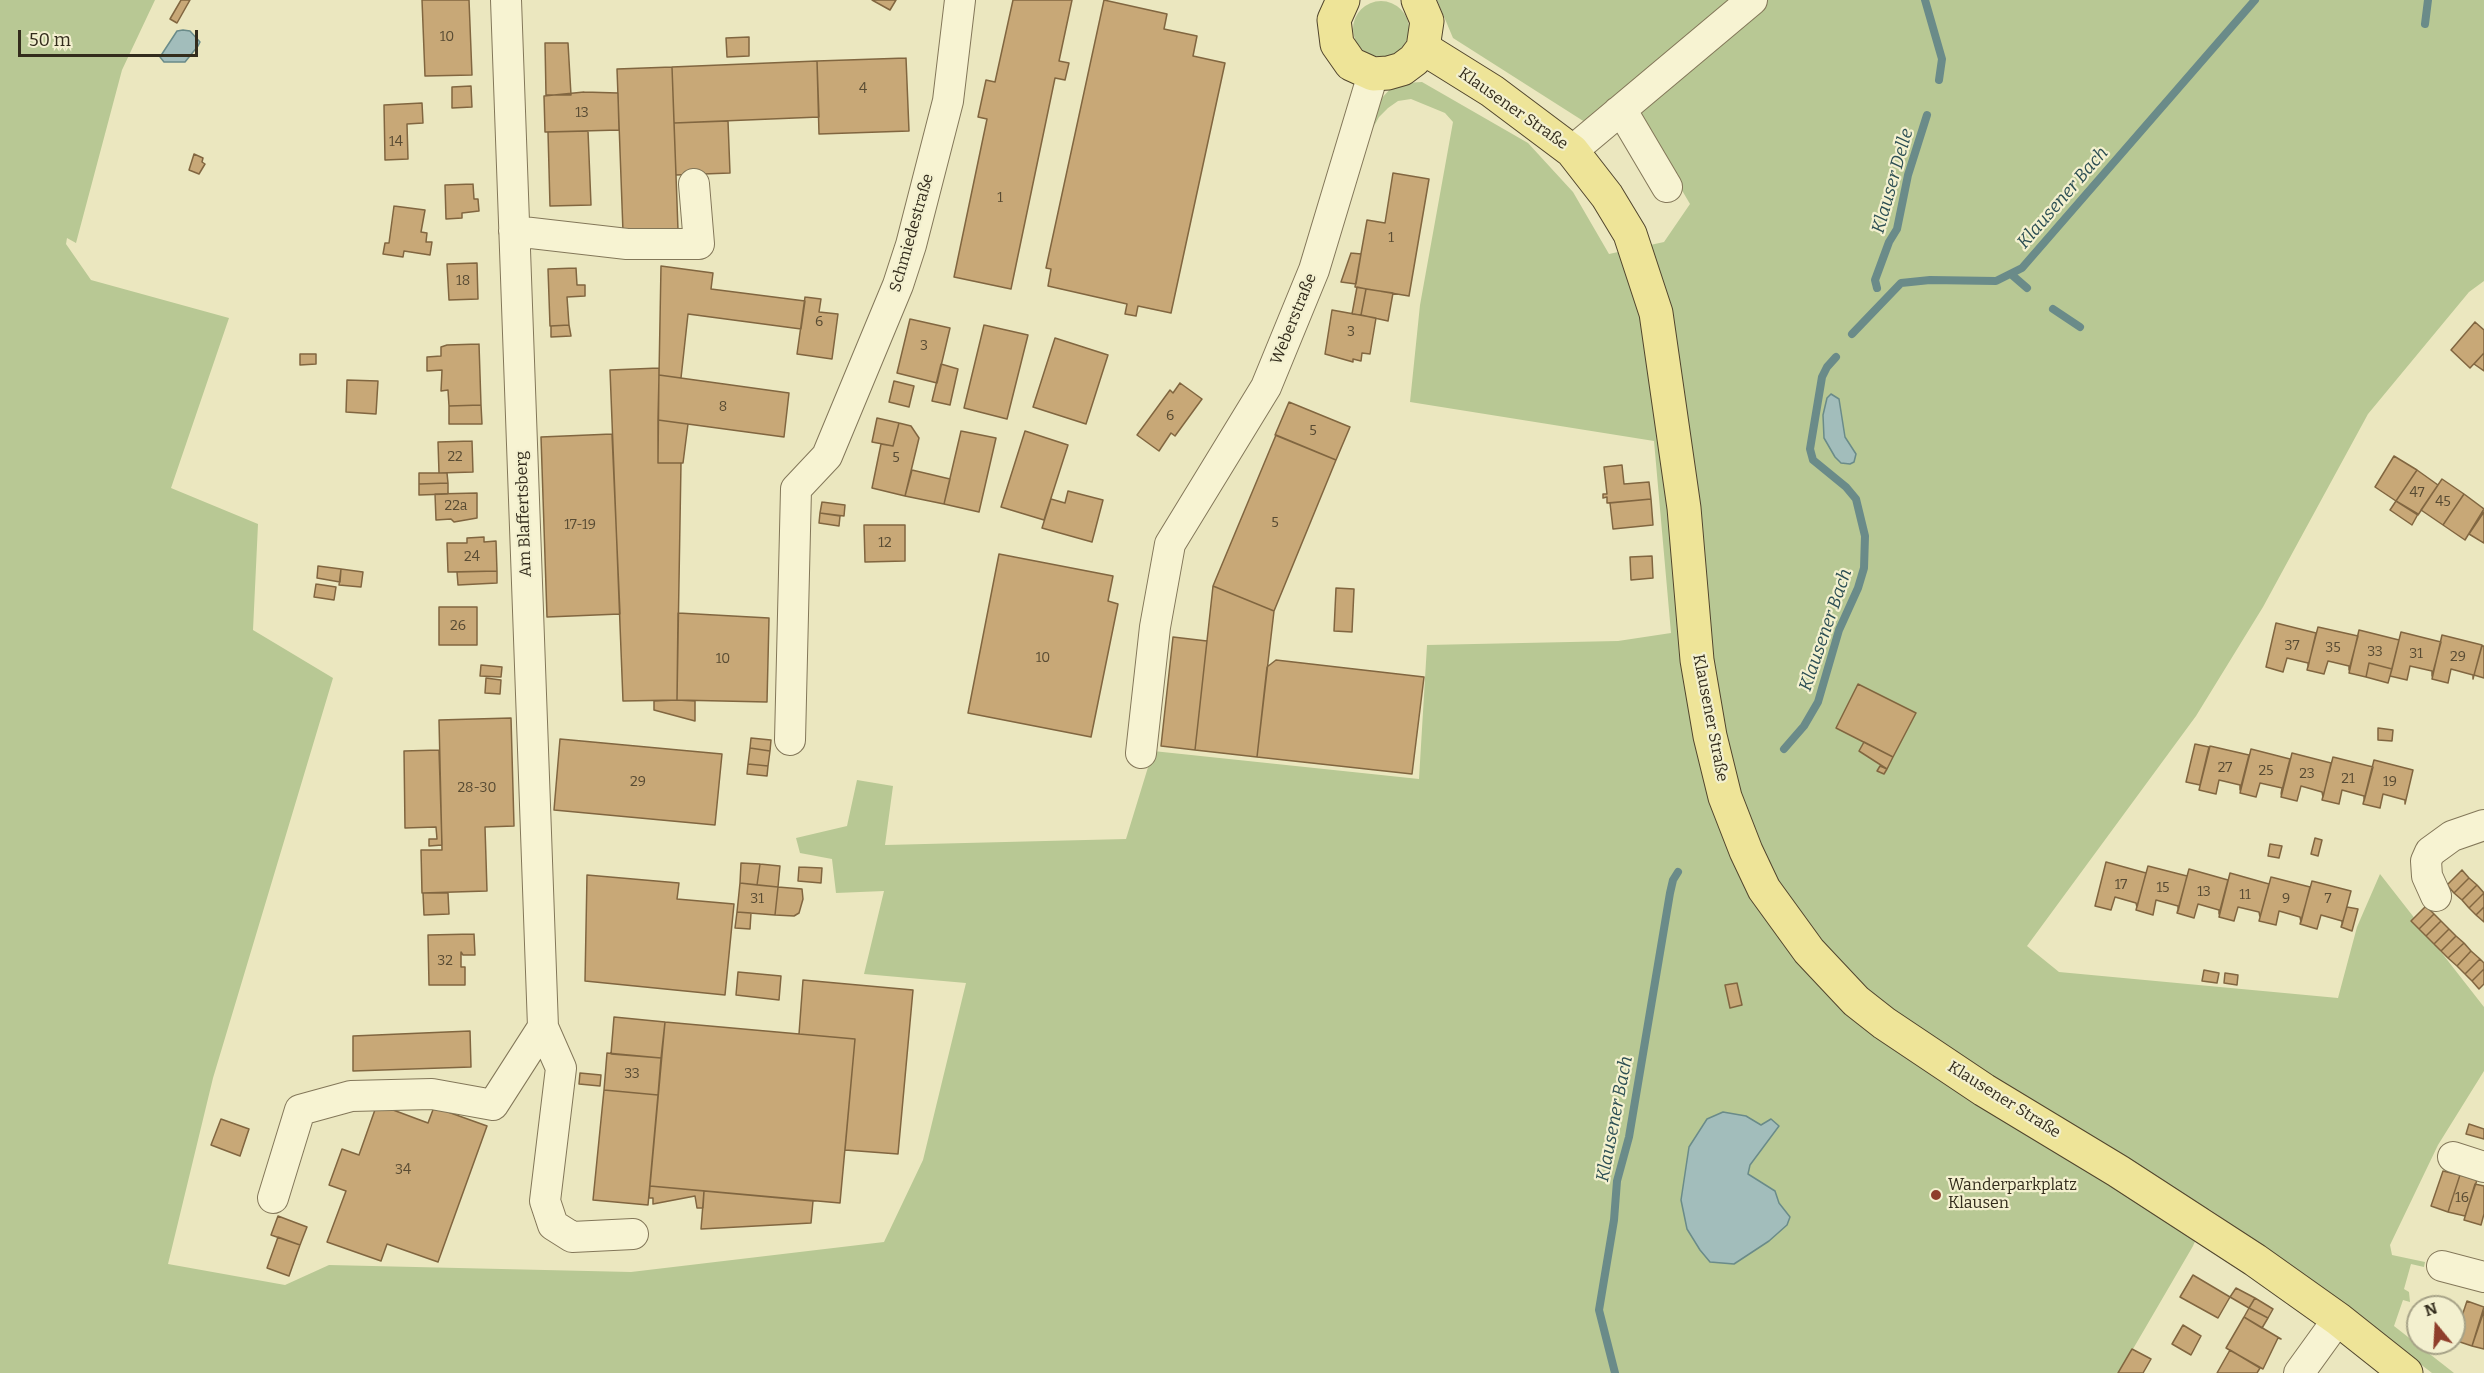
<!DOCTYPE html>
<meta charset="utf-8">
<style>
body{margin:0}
#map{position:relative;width:2484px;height:1373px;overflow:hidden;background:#ebe7bf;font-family:Bitter,serif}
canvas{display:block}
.north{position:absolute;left:2406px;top:1295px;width:60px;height:60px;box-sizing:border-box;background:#f3f0cf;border:2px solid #a6a287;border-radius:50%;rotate:342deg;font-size:16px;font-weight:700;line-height:24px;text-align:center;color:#332c1c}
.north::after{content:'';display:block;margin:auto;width:21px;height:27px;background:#8f3e2b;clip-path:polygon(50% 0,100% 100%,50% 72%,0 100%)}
.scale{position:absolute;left:18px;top:30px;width:180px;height:27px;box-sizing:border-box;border:3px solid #332c1c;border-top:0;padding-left:8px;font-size:18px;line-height:21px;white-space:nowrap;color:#332c1c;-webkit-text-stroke:4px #f3f0cf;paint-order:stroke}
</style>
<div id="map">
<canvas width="2484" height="1373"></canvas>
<div class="north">N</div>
<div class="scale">50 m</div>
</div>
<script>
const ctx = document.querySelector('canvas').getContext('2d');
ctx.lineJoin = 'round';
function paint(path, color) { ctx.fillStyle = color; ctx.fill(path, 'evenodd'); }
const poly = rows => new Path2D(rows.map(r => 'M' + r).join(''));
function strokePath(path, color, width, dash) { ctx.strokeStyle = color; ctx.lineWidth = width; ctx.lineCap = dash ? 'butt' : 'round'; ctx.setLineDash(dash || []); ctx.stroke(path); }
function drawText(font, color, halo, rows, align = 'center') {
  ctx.font = font + ' Bitter,serif'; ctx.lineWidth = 4.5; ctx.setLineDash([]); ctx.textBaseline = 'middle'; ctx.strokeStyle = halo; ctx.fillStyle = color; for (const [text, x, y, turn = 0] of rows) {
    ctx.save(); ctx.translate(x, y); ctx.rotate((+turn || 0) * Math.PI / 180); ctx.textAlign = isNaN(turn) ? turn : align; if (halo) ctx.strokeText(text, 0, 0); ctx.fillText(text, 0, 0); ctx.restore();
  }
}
const green = poly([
 [0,0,155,0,122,70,76,243,67,238,66,244,91,280,229,318,171,488,258,524,253,630,333,678,213,1078,168,1264,285,1285,329,1265,631,1272,884,1242,923,1160,966,983,864,974,884,891,836,893,832,859,800,853,796,838,847,826,857,780,893,786,885,845,1126,839,1153,751,1419,779,1427,645,1618,641,1671,633,1654,441,1410,402,1420,305,1453,122,1445,113,1411,99,1398,101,1388,108,1379,117,1374,126,1380,100,1392,87,1405,83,1422,82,1528,143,1573,192,1609,254,1664,242,1690,204,1634,109,1588,124,1453,38,1437,0,2484,0,2484,281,2469,292,2368,414,2263,607,2196,716,2027,946,2059,972,2338,998,2357,927,2380,874,2484,1007,2484,1071,2438,1145,2390,1245,2392,1255,2425,1262,2424,1267,2411,1264,2404,1289,2409,1292,2410,1302,2403,1300,2394,1326,2454,1373,2432,1373,2301,1272,2209,1209,2193,1246,2119,1373,0,1373],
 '1353 29a28 28 0 1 1 56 0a28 28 0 1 1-56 0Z'
]);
const water = poly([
 [183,30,190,31,200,42,198,46,185,62,164,62,160,57,177,31,183,30],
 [1831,394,1839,399,1845,437,1856,454,1854,462,1850,464,1841,463,1835,457,1824,438,1823,415,1827,398,1831,394],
 [1723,1112,1746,1116,1761,1125,1771,1119,1779,1126,1750,1165,1748,1174,1775,1191,1779,1203,1790,1217,1787,1225,1769,1241,1734,1264,1710,1262,1700,1250,1687,1229,1681,1200,1689,1147,1707,1119,1723,1112]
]);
const stream = poly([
 [1925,0,1942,59,1939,80],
 [2425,24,2428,0],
 [2012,275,2027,288],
 [1877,288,1875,280,1889,242,1897,229,1908,175,1927,115],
 [2053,309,2080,327],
 [1852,334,1901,283,1930,280,1996,281,2022,268,2255,0],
 [1784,749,1804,726,1818,702,1839,630,1858,588,1864,568,1865,536,1856,499,1846,487,1813,460,1810,449,1822,377,1827,367,1836,357],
 [1615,1373,1599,1310,1614,1220,1617,1181,1629,1137,1670,893,1673,880,1678,872]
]);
const building = poly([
 [181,0,190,0,177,23,170,19,181,0],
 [422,0,469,0,472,75,425,76,422,0],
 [872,0,896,0,890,10,872,0],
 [1013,0,1072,0,1059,61,1069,63,1065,80,1055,78,1011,289,954,277,987,119,978,117,986,80,995,82,1013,0],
 [1104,0,1167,14,1164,29,1197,36,1193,56,1225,63,1171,313,1138,306,1136,316,1125,314,1127,304,1048,286,1051,269,1046,268,1104,0],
 [749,37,749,56,727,57,726,38,749,37],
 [545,43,568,43,571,95,546,95,545,43],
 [906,58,909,131,819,134,817,61,906,58],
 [817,61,819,117,674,123,672,67,817,61],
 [672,67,678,230,623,232,617,69,672,67],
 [471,86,472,107,452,108,452,87,471,86],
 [584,92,618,93,619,130,545,132,544,96,584,92],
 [422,103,423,123,407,124,408,159,385,160,384,105,422,103],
 [728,121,730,173,676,175,674,123,728,121],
 [588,131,591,205,550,206,548,132,588,131],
 [194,154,203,158,202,162,205,164,199,174,189,170,194,154],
 [1393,173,1429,179,1409,296,1355,287,1367,220,1385,223,1393,173],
 [473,184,474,199,478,199,479,211,462,213,462,218,446,219,445,185,473,184],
 [394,206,425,210,421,232,427,233,426,242,432,242,430,255,404,251,403,257,383,254,385,243,389,243,394,206],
 [1351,253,1361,254,1356,284,1341,282,1351,253],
 [477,263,478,299,449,300,447,264,477,263],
 [661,266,713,273,711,289,805,301,801,329,688,314,681,378,659,375,661,266],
 [576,268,577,285,585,285,585,296,567,297,569,325,550,326,548,269,576,268],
 [1357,287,1366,289,1361,315,1352,314,1357,287],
 [1366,289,1393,293,1388,321,1361,315,1366,289],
 [805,297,821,299,819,312,838,314,832,359,797,354,805,297],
 [1332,310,1376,318,1370,354,1362,353,1361,361,1353,359,1353,362,1325,354,1332,310],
 [910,319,950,328,937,383,897,373,910,319],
 [2475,322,2484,330,2484,353,2470,368,2451,350,2475,322],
 [569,325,571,336,551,337,551,326,569,325],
 [984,325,1028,335,1007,419,964,408,984,325],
 [1055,338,1108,355,1086,424,1033,407,1055,338],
 [479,344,481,405,449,406,448,390,441,391,442,370,427,371,427,357,441,356,441,347,447,345,479,344],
 [2484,353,2484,371,2474,364,2484,353],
 [300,354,316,354,316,364,300,365,300,354],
 [941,364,958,369,950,405,932,401,941,364],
 [659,368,658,463,681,463,677,700,623,701,610,370,659,368],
 [659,375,789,393,784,437,658,420,659,375],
 [347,380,378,381,376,414,346,412,347,380],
 [894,381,914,386,909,407,889,402,894,381],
 [1180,383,1202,399,1175,436,1171,433,1159,451,1137,435,1170,390,1173,393,1180,383],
 [1289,402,1350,427,1336,460,1275,435,1289,402],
 [481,405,482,424,449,424,449,406,481,405],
 [877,418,899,423,893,446,872,442,877,418],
 [658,420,688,424,683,463,658,463,658,420],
 [899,423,911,426,919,438,905,496,872,488,881,444,893,446,899,423],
 [961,431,996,438,979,512,944,504,961,431],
 [1025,431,1068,445,1044,520,1001,507,1025,431],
 [612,434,620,614,547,617,541,437,612,434],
 [1276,435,1336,460,1274,611,1213,586,1276,435],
 [472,441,473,472,439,473,438,442,472,441],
 [2394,456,2417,470,2396,501,2375,487,2394,456],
 [1622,465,1624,484,1649,482,1651,499,1607,503,1607,497,1603,498,1603,494,1607,494,1604,467,1622,465],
 [912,470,950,479,944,504,905,496,912,470],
 [2417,470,2438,485,2418,515,2396,501,2417,470],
 [419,473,447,473,448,483,419,484,419,473],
 [2442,479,2464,494,2443,525,2421,510,2442,479],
 [448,483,448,494,419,495,419,484,448,483],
 [1068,491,1103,500,1092,542,1042,528,1051,499,1065,503,1068,491],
 [477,493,477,518,454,522,451,519,436,520,435,494,477,493],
 [2464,494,2484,509,2465,540,2443,525,2464,494],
 [1651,499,1653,525,1613,529,1610,503,1651,499],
 [2396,501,2418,514,2412,525,2390,510,2396,501],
 [822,502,845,505,844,516,820,513,822,502],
 [2484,512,2484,543,2469,534,2484,512],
 [820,513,840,516,839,526,819,523,820,513],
 [864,525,905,525,905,561,865,562,864,525],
 [484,537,484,542,496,541,497,571,448,572,447,543,467,543,467,538,484,537],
 [999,554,1113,576,1108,601,1118,604,1091,737,968,713,999,554],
 [1652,556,1653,578,1631,580,1630,557,1652,556],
 [318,566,341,569,340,582,317,578,318,566],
 [341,569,363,572,361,587,339,585,341,569],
 [497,571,497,583,458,585,457,572,497,571],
 [316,584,336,587,334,600,314,597,316,584],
 [1213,586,1274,611,1257,757,1195,750,1213,586],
 [1336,588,1354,589,1352,632,1334,631,1336,588],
 [439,607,477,607,477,645,439,645,439,607],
 [678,613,769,618,767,702,677,700,678,613],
 [2276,623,2316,633,2308,667,2308,663,2287,658,2283,672,2266,667,2276,623],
 [2318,627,2358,636,2349,670,2349,666,2328,661,2324,674,2307,670,2318,627],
 [2359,630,2399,640,2392,669,2369,663,2366,677,2349,673,2359,630],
 [2401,632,2441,642,2432,676,2432,671,2410,666,2407,680,2390,676,2401,632],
 [2442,635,2482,645,2473,679,2473,675,2451,669,2448,683,2432,679,2442,635],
 [1173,637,1207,641,1195,750,1161,746,1173,637],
 [2482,646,2484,646,2484,678,2474,675,2482,646],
 [1276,660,1424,677,1412,774,1257,757,1267,667,1276,660],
 [2369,663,2392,669,2388,683,2366,677,2369,663],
 [481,665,502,667,501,677,480,676,481,665],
 [486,678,501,680,500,694,485,693,486,678],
 [1858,684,1916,713,1893,757,1836,728,1858,684],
 [677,700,695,701,695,721,654,710,654,701,677,700],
 [511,718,514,826,485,827,487,891,422,893,421,850,442,850,439,720,511,718],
 [2378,728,2393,730,2392,741,2378,740,2378,728],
 [751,738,771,740,770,751,750,748,751,738],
 [560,739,722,754,715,825,554,810,560,739],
 [1864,742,1893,757,1887,769,1859,751,1864,742],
 [2195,744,2209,747,2200,785,2186,782,2195,744],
 [2210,746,2249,755,2240,790,2240,785,2219,780,2216,794,2199,790,2210,746],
 [750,748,770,751,768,766,748,764,750,748],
 [2251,749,2290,759,2281,794,2282,788,2260,783,2256,797,2240,793,2251,749],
 [439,750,442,845,429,846,429,839,437,839,436,827,405,828,404,751,439,750],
 [2292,753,2331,763,2323,797,2322,792,2301,786,2297,801,2281,797,2292,753],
 [2333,757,2373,767,2364,801,2364,796,2342,790,2339,804,2322,800,2333,757],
 [2374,760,2413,770,2405,804,2405,800,2383,794,2380,808,2363,804,2374,760],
 [748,764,768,766,767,776,747,774,748,764],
 [1880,766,1887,769,1884,774,1877,771,1880,766],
 [2315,838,2322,840,2318,856,2311,854,2315,838],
 [2270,844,2282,846,2279,858,2268,856,2270,844],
 [2106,862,2146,873,2137,907,2136,903,2115,897,2111,910,2095,906,2106,862],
 [741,863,760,864,757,885,740,883,741,863],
 [760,864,780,866,778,887,757,885,760,864],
 [2148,866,2187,876,2178,911,2178,906,2156,900,2153,915,2136,910,2148,866],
 [799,867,822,868,821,883,798,881,799,867],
 [2189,869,2228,880,2219,914,2219,910,2198,904,2194,918,2177,913,2189,869],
 [2462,870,2469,878,2454,893,2447,885,2462,870],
 [2230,873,2269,884,2260,917,2259,912,2238,907,2234,921,2219,917,2230,873],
 [587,875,679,883,677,899,734,904,725,995,585,981,587,875],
 [2271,877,2310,887,2301,922,2300,917,2279,911,2276,925,2259,921,2271,877],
 [2469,878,2477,885,2462,900,2454,893,2469,878],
 [2312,881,2351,891,2342,925,2342,921,2321,915,2317,929,2300,924,2312,881],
 [740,883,778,887,775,915,737,912,740,883],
 [2477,885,2484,893,2469,908,2462,900,2477,885],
 [778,887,802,889,803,899,799,913,794,916,775,915,778,887],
 [423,893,448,893,449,914,424,915,423,893],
 [2484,893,2484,907,2476,915,2469,908,2484,893],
 [2426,906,2434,914,2419,929,2411,921,2426,906],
 [2347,907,2358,909,2352,931,2341,927,2347,907],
 [2484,907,2484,922,2476,915,2484,907],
 [737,912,751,913,750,929,735,928,737,912],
 [2434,914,2441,921,2426,936,2419,929,2434,914],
 [2441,921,2449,929,2434,944,2426,936,2441,921],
 [2449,929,2456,936,2441,951,2434,944,2449,929],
 [474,934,475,955,463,955,461,952,461,967,465,967,465,985,429,985,428,935,474,934],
 [2456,936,2464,943,2448,958,2441,951,2456,936],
 [2464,943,2471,951,2457,966,2448,958,2464,943],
 [2471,951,2480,959,2465,974,2457,966,2471,951],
 [2480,959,2484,963,2484,969,2472,981,2465,974,2480,959],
 [2484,969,2484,984,2479,989,2472,981,2484,969],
 [2204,970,2219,973,2217,983,2202,981,2204,970],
 [738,972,781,976,779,1000,736,995,738,972],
 [2225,973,2238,975,2237,985,2224,983,2225,973],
 [803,980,913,990,898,1154,845,1150,855,1039,799,1034,803,980],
 [1737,983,1742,1005,1730,1008,1725,985,1737,983],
 [614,1017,665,1022,661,1058,611,1054,614,1017],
 [665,1022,855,1039,840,1203,650,1186,665,1022],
 [470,1031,471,1067,353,1071,353,1036,470,1031],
 [607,1053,661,1058,658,1095,604,1090,607,1053],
 [580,1073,601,1075,600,1086,579,1084,580,1073],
 [604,1090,658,1095,648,1205,593,1200,604,1090],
 [377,1104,428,1123,434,1107,487,1126,438,1262,387,1244,381,1261,327,1242,346,1191,329,1185,342,1149,359,1155,377,1104],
 [221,1119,249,1129,240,1156,211,1145,221,1119],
 [2469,1124,2484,1129,2484,1139,2466,1134,2469,1124],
 [2443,1171,2460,1175,2448,1212,2431,1206,2443,1171],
 [2460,1175,2477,1180,2465,1216,2448,1212,2460,1175],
 [2475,1184,2484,1186,2484,1214,2481,1225,2464,1220,2475,1184],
 [650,1186,704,1191,703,1208,697,1208,695,1196,653,1204,653,1198,649,1198,650,1186],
 [704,1191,813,1201,811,1223,701,1229,704,1191],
 [278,1216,307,1227,300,1245,271,1235,278,1216],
 [278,1237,300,1245,289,1276,267,1268,278,1237],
 [2193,1275,2230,1297,2218,1318,2180,1297,2193,1275],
 [2236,1288,2255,1298,2249,1308,2230,1297,2236,1288],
 [2255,1298,2273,1309,2268,1318,2249,1308,2255,1298],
 [2467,1301,2484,1307,2472,1346,2454,1340,2467,1301],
 [2249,1308,2268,1318,2262,1328,2244,1317,2249,1308],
 [2484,1311,2484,1349,2472,1346,2484,1311],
 [2244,1317,2281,1339,2278,1338,2263,1369,2226,1348,2244,1317],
 [2183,1325,2201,1336,2191,1355,2172,1344,2183,1325],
 [2132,1349,2151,1359,2143,1373,2118,1373,2132,1349],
 [2230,1350,2260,1368,2257,1373,2217,1373,2230,1350]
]);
const minor = poly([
 [506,0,543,1027,561,1068,545,1201,553,1225,572,1237,633,1234],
 [1618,112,1628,121,1667,187],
 [1572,151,1752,0],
 [514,231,627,244,699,244,694,184],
 [790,740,796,489,827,456,898,285,911,245,948,101,960,0],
 [1141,753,1155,627,1170,544,1266,387,1314,270,1373,74],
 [2436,896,2427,876,2426,861,2430,852,2452,836,2484,825],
 [2453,1157,2484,1167],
 [273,1198,300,1110,351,1096,432,1094,493,1105,543,1027],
 [2442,1266,2484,1277],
 [2299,1373,2338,1319]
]);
const major = poly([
 [1343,0,1334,20,1337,44,1351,64,1373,74,1388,73,1402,69,1414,60,1423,48,1427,21,1418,0],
 [1423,48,1492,91,1572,151,1607,196,1630,234,1656,313,1684,508,1697,660,1710,736,1725,797,1746,851,1764,889,1809,951,1856,1001,1884,1023,1984,1090,2118,1171,2255,1260,2338,1319,2406,1373]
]);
const markers = [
 [1936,1195,6,"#8f3e2b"]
];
const numberNames = [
 ["10",447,37],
 ["4",863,89],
 ["13",582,113],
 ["14",396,142],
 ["1",1000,198],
 ["1",1391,238],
 ["18",463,281],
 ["6",819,322],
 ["3",1351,332],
 ["3",924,346],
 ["8",723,407],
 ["6",1170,416],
 ["5",1313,431],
 ["22",455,457],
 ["5",896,458],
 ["47",2417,493],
 ["45",2443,502],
 ["22a",456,506],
 ["5",1275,523],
 ["17-19",580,525],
 ["12",885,543],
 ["24",472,557],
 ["26",458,626],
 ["37",2292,646],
 ["35",2333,648],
 ["33",2375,652],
 ["31",2416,654],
 ["29",2458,657],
 ["10",1043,658],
 ["10",723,659],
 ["27",2225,768],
 ["25",2266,771],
 ["23",2307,774],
 ["21",2348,779],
 ["29",638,782],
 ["19",2390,782],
 ["28-30",477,788],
 ["17",2121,885],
 ["15",2163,888],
 ["13",2204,892],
 ["11",2245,895],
 ["31",757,899],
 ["9",2286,899],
 ["7",2328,899],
 ["32",445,961],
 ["33",632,1074],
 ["34",403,1170],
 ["16",2462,1198]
];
const streetNames = [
 ["Klausener Straße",1513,109,35],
 ["Schmiedestraße",912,233,-74],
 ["Weberstraße",1294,319,-68],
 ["Am Blaffertsberg",524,514,-92],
 ["Klausener Straße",1710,718,79],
 ["Klausener Straße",2004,1100,32]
];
const poiNames = [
 ["Wanderparkplatz",1948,1186],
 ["Klausen",1948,1204]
];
const waterNames = [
 ["Klauser Delle",1893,181,-74],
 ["Klausener Bach",2063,198,-49],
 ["Klausener Bach",1826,630,-71],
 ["Klausener Bach",1615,1119,-79]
];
paint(green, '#b8c894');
paint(water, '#a2bdbb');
strokePath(water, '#6a8b89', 1.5);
strokePath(stream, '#6a8b89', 8);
paint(building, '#c8a877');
strokePath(building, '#816640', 1.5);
strokePath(minor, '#837759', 32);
strokePath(major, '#51452d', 35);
strokePath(minor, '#f7f3d2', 30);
strokePath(major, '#eee498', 33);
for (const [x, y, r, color] of markers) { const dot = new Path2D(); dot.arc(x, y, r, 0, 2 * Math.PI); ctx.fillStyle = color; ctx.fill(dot); strokePath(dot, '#f3f0cf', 2); }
drawText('14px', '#584b33', null, numberNames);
drawText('16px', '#332c1c', '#f3f0cf', streetNames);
drawText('16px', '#332c1c', '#f3f0cf', poiNames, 'left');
drawText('italic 18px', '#2c4e53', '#f3f0cf', waterNames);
</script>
